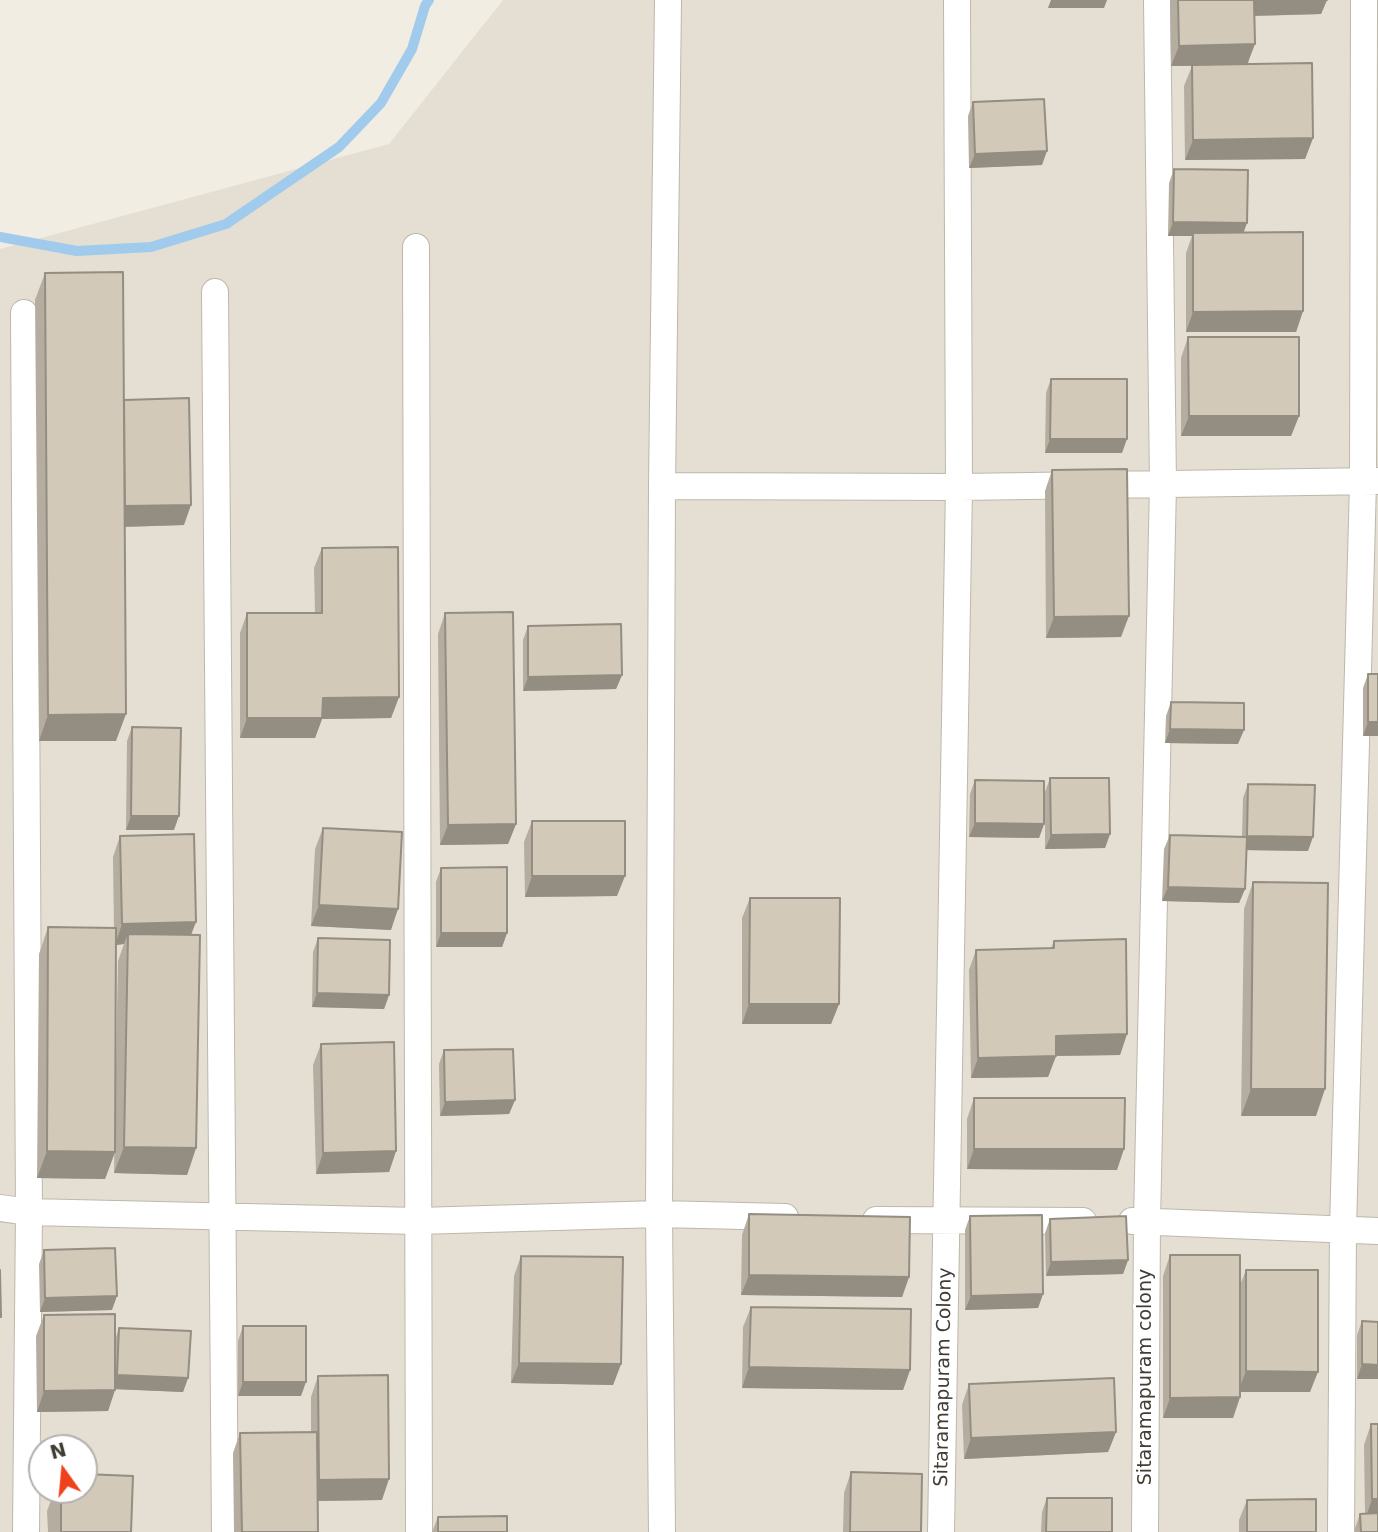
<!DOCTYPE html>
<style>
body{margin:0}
#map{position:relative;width:1378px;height:1532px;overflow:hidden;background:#f1ede3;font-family:"DejaVu Sans",sans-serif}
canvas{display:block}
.north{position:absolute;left:28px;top:1434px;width:70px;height:70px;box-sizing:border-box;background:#fff;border:2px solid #b3b1ae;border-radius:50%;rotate:345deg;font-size:19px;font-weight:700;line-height:28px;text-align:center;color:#423d34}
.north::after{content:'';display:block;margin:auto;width:24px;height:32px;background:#ef411c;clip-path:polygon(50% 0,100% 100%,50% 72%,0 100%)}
</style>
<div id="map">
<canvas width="1378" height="1532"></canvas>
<div class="north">N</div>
</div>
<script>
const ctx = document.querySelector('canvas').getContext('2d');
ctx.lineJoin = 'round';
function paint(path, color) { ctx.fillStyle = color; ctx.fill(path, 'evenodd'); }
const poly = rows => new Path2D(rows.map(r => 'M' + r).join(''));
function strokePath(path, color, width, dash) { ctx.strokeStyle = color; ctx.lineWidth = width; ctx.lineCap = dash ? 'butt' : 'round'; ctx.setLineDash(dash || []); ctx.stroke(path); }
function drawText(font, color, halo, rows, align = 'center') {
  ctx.font = font + ' "DejaVu Sans",sans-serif'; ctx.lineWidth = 6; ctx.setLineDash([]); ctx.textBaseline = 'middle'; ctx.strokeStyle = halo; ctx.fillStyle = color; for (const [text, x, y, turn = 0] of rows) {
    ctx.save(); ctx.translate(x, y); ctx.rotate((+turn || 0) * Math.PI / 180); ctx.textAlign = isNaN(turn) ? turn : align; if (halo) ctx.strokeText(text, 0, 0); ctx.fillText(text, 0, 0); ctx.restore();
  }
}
const residential = poly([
 [503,0,1378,0,1378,1532,0,1532,0,249,389,144],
 [42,1448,84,1448,84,1490,42,1490]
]);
const stream = poly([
 [0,237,77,251,151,247,226,224,339,147,381,103,412,49,425,6,429,0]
]);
const minor = poly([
 [416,247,419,1532],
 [215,292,225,1532],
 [24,313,29,1212,26,1532],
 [662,486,959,487,1378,481],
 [0,1208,29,1212,418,1221,659,1214,785,1217],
 [876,1220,1083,1221],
 [1132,1221,1378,1231],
 [662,1532,659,1214,662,486,668,0],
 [941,1532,959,487,957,0],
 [1145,1532,1147,1221,1163,484,1157,0],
 [1341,1532,1343,1229,1363,482,1364,0]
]);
const wall = poly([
 [1170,0,1327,0,1321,14,1254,16,1248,64,1313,138,1305,159,1185,160,1184,86,1192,66,1171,66],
 [973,102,1042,165,969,168,968,116],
 [1174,169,1244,232,1303,311,1296,332,1186,332,1186,253,1192,236,1168,236,1169,183],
 [45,273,124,400,184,525,125,527,116,741,39,741,35,300],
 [1188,337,1299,416,1291,436,1181,436,1181,358],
 [1051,379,1122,453,1045,453,1046,393],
 [1052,470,1121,637,1046,638,1045,491],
 [322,548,399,697,391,718,322,719,315,738,240,738,240,633,247,613,315,613,314,568],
 [445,613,516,824,508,844,440,845,438,634],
 [528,626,622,675,616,689,523,691,523,640],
 [1368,674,1378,674,1378,736,1363,736,1363,688],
 [1171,702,1238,744,1165,743,1166,716],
 [132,727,174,830,126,830,127,741],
 [1050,778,1110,834,1105,848,1045,849,1045,792],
 [975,780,1044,824,1039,838,969,837,970,794],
 [1248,784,1308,851,1246,850,1245,889,1239,903,1162,901,1164,849,1170,835,1242,837,1243,798],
 [532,821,617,896,525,897,524,842],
 [323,828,391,930,311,926,315,849],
 [120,836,191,935,196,1148,187,1175,114,1173,118,961,124,944,116,945,115,1152,105,1179,37,1178,39,954,48,927,114,928,113,857],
 [441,868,507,933,502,947,436,947,436,882],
 [1253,882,1316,1116,1241,1116,1244,909],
 [750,898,839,1004,831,1024,742,1024,742,918],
 [318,938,389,995,384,1009,312,1007,313,952],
 [1054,941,1127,1034,1120,1055,1056,1056,1048,1077,971,1078,969,970,976,950,1051,948],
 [321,1044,396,1151,389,1172,316,1174,313,1065],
 [444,1050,515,1100,509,1114,440,1116,439,1064],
 [974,1098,1117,1170,967,1169,967,1119],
 [749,1214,909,1277,902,1297,741,1295,742,1235],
 [970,1216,1043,1294,1038,1308,965,1310,965,1230],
 [1050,1219,1128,1260,1123,1274,1046,1276,1045,1233],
 [44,1250,112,1310,40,1312,39,1264],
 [1170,1255,1240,1285,1246,1270,1310,1392,1240,1392,1240,1397,1233,1418,1163,1418,1163,1276],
 [521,1256,621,1364,613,1385,511,1383,514,1276],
 [751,1307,910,1370,903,1390,742,1388,743,1327],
 [44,1315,115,1340,119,1328,188,1378,183,1392,115,1389,108,1411,37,1412,36,1336],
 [1362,1321,1378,1322,1378,1379,1357,1379,1357,1335],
 [243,1326,301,1396,238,1396,238,1341],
 [318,1376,382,1500,318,1501,318,1532,234,1532,233,1453,240,1433,311,1432,311,1397],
 [969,1384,1116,1432,1108,1452,964,1459,962,1405],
 [1371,1424,1378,1532,1355,1532,1355,1528,1360,1514,1365,1514,1364,1445],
 [851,1472,921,1532,843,1532,844,1493],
 [55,1490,84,1490,131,1532,48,1532,47,1511],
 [1047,1498,1112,1532,1041,1532,1042,1512],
 [1247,1500,1316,1532,1239,1532,1239,1520],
 [438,1517,507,1532,432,1532]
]);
const shadedWall = poly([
 [1051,0,1107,0,1104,8,1048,8],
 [1327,0,1321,14,1247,16,1252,2],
 [1255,44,1247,65,1171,66,1179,46],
 [1313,138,1305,159,1185,160,1193,140],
 [1047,151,1042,165,969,168,975,154],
 [1173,222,1247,223,1242,237,1193,233,1192,236,1168,236],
 [1303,311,1296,332,1186,332,1193,312],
 [1189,416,1299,416,1291,436,1181,436],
 [1050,439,1127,439,1122,453,1045,453],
 [191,505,184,525,116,527,123,506],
 [1129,616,1121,637,1046,638,1054,617],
 [622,675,616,689,523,691,528,677],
 [399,697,391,718,322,719,315,738,240,738,247,718,323,698],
 [126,714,116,741,39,741,48,715],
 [1368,722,1378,722,1378,736,1363,736],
 [1170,729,1244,730,1238,744,1165,743],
 [131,816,179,816,174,830,126,830],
 [975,823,1044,824,1039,838,969,837],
 [516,824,508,844,440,845,448,825],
 [1110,834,1105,848,1045,849,1051,835],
 [1247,836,1313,837,1308,851,1241,850],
 [532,876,625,876,617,896,525,897],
 [1168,887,1245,889,1239,903,1162,901],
 [319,905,398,909,391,930,311,926],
 [196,922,188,943,128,934,124,944,115,945,122,924],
 [441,933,507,933,502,947,436,947],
 [317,993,389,995,384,1009,312,1007],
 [749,1004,839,1004,831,1024,742,1024],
 [1127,1034,1120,1055,1048,1056,1056,1036],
 [1056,1056,1048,1077,971,1078,978,1058],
 [1251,1089,1325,1089,1316,1116,1241,1116],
 [515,1100,509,1114,440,1116,445,1102],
 [124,1147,196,1148,187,1175,114,1173],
 [974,1149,1124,1149,1117,1170,967,1169],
 [47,1151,115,1152,105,1179,37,1178],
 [396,1151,389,1172,316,1174,323,1153],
 [1128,1260,1123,1274,1046,1276,1051,1262],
 [749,1275,909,1277,902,1297,741,1295],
 [1043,1294,1038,1308,965,1310,971,1296],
 [117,1296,112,1310,40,1312,45,1298],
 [519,1363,621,1364,613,1385,511,1383],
 [1362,1364,1378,1365,1378,1379,1357,1379],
 [749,1367,910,1370,903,1390,742,1388],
 [1246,1371,1318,1372,1310,1392,1238,1392],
 [117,1375,188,1378,183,1392,112,1389],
 [243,1382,306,1382,301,1396,238,1396],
 [115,1390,108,1411,37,1412,44,1391],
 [1240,1397,1233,1418,1163,1418,1170,1398],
 [1116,1432,1108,1452,964,1459,971,1438],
 [389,1479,382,1500,312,1501,319,1480],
 [1372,1499,1378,1499,1378,1520,1365,1520]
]);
const building = poly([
 [1178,0,1254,0,1255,44,1179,46,1178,0],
 [1254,0,1327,0,1254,2,1254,0],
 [1312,63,1313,138,1193,140,1192,65,1312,63],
 [1044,99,1047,151,975,154,973,102,1044,99],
 [1174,169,1248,170,1247,223,1173,222,1174,169],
 [1303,232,1303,311,1193,312,1193,233,1303,232],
 [123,272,126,714,48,715,45,273,123,272],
 [1188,337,1299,337,1299,416,1189,416,1188,337],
 [1051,379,1127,379,1127,439,1050,439,1051,379],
 [189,398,191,505,125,506,124,400,189,398],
 [1127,469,1129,616,1054,617,1052,470,1127,469],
 [398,547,399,697,323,698,322,718,247,718,247,613,322,613,322,548,398,547],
 [513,612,516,824,448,825,445,613,513,612],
 [621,624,622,675,528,677,528,626,621,624],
 [1368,674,1378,674,1378,722,1368,722,1368,674],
 [1171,702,1244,703,1244,730,1170,729,1171,702],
 [132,727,181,728,179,816,131,816,132,727],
 [1050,778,1109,778,1110,834,1051,835,1050,778],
 [975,780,1044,781,1044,824,975,823,975,780],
 [1248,784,1315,785,1313,837,1247,836,1248,784],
 [532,821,625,821,625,876,532,876,532,821],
 [323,828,402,832,398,909,319,905,323,828],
 [194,834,196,922,122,924,120,836,194,834],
 [1170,835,1247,837,1245,889,1168,887,1170,835],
 [507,867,507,933,441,933,441,868,507,867],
 [1253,882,1328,883,1325,1089,1251,1089,1253,882],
 [750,898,840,898,839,1004,749,1004,750,898],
 [48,927,116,928,115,1152,47,1151,48,927],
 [128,934,200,935,196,1148,124,1147,128,934],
 [318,938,390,940,389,995,317,993,318,938],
 [1126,939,1127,1034,1056,1036,1056,1056,978,1058,976,950,1054,948,1054,941,1126,939],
 [394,1042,396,1151,323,1153,321,1044,394,1042],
 [513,1049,515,1100,445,1102,444,1050,513,1049],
 [974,1098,1125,1098,1124,1149,974,1149,974,1098],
 [749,1214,910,1217,909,1277,749,1275,749,1214],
 [1042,1215,1043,1294,971,1296,970,1216,1042,1215],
 [1126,1216,1128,1260,1051,1262,1050,1219,1126,1216],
 [115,1248,117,1296,45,1298,44,1250,115,1248],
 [1170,1255,1240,1255,1240,1397,1170,1398,1170,1255],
 [521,1256,623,1257,621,1364,519,1363,521,1256],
 [0,1270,1,1317,0,1317,0,1270],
 [1246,1270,1318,1270,1318,1372,1246,1371,1246,1270],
 [751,1307,911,1309,910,1370,749,1367,751,1307],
 [115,1314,115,1390,44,1391,44,1315,115,1314],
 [1362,1321,1378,1322,1378,1365,1362,1364,1362,1321],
 [243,1326,306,1326,306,1382,243,1382,243,1326],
 [119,1328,191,1331,188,1378,117,1375,119,1328],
 [388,1375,389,1479,319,1480,318,1376,388,1375],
 [1114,1378,1116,1432,971,1438,969,1384,1114,1378],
 [1371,1424,1378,1424,1378,1499,1372,1499,1371,1424],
 [317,1432,318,1532,242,1532,240,1433,317,1432],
 [851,1472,922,1474,921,1532,850,1532,851,1472],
 [84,1474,133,1476,131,1532,61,1532,61,1490,84,1490,84,1474],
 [1047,1498,1112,1498,1112,1532,1046,1532,1047,1498],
 [1316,1499,1316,1532,1247,1532,1247,1500,1316,1499],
 [1378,1513,1378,1532,1361,1532,1360,1514,1378,1513],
 [507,1516,507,1532,438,1532,438,1517,507,1516]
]);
const streetNames = [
 ["Sitaramapuram Colony",944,1377,-89],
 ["Sitaramapuram colony",1146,1377,-90]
];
paint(residential, '#e4dfd2');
strokePath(stream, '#a1cbec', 10);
strokePath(minor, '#beb8aa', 28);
strokePath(minor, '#fff', 26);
paint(wall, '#b5ad9f');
paint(shadedWall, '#938d82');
paint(building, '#d2c9b9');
strokePath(building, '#938d82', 2);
drawText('19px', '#423d34', '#fff', streetNames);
</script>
